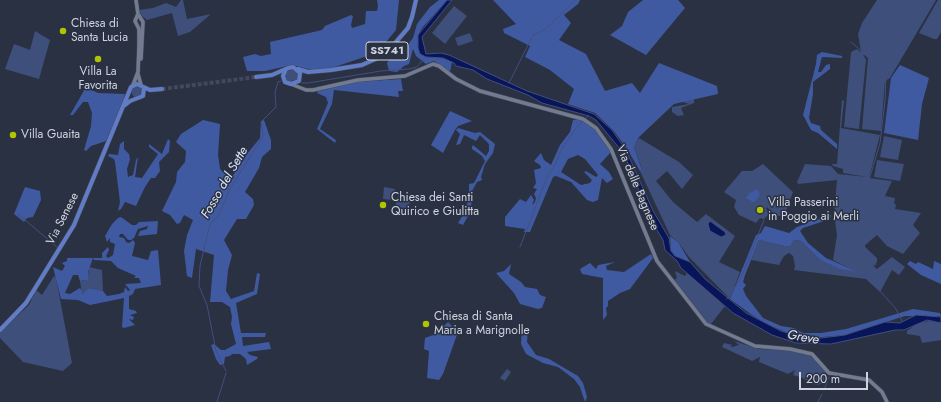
<!DOCTYPE html>
<style>
body{margin:0}
#map{position:relative;width:941px;height:402px;overflow:hidden;background:#2a3143;font-family:Jost,sans-serif}
canvas{display:block}
.scale{position:absolute;left:799px;top:372px;width:69px;height:18px;box-sizing:border-box;border:2px solid #ced3de;border-top:0;padding-left:5px;font-size:12px;line-height:14px;white-space:nowrap;color:#ced3de;-webkit-text-stroke:3px #2a3143;paint-order:stroke}
</style>
<div id="map">
<canvas width="941" height="402"></canvas>
<div class="scale">200 m</div>
</div>
<script>
const ctx = document.querySelector('canvas').getContext('2d');
ctx.lineJoin = 'round';
function paint(path, color) { ctx.fillStyle = color; ctx.fill(path, 'evenodd'); }
const poly = rows => new Path2D(rows.map(r => 'M' + r).join(''));
function strokePath(path, color, width, dash) { ctx.strokeStyle = color; ctx.lineWidth = width; ctx.lineCap = dash ? 'butt' : 'round'; ctx.setLineDash(dash || []); ctx.stroke(path); }
function drawText(font, color, halo, rows, align = 'center') {
  ctx.font = font + ' Jost,sans-serif'; ctx.lineWidth = 3; ctx.setLineDash([]); ctx.textBaseline = 'middle'; ctx.strokeStyle = halo; ctx.fillStyle = color; for (const [text, x, y, turn = 0] of rows) {
    ctx.save(); ctx.translate(x, y); ctx.rotate((+turn || 0) * Math.PI / 180); ctx.textAlign = isNaN(turn) ? turn : align; if (halo) ctx.strokeText(text, 0, 0); ctx.fillText(text, 0, 0); ctx.restore();
  }
}
const green = poly([
 [181,0,183,0,187,19,211,14,190,32,178,36,172,13,147,20,142,16,139,10,153,8,166,3,176,7],
 [877,0,936,0,890,78,885,81,881,131,862,129,868,58,863,54,866,60,859,129,844,127,851,52,857,49,861,52,858,34,862,23],
 [938,0,941,0,941,32,937,39,934,39,919,33],
 [454,6,467,16,445,44,432,33],
 [35,31,50,40,39,79,5,69,14,44,30,50],
 [470,33,473,41,458,46,455,38],
 [291,68,299,72,299,79,293,83,286,81,285,77,287,70],
 '131.5 92a5.5 5.5 0 1 1 11 0a5.5 5.5 0 1 1-11 0Z',
 [694,99,694,103,681,108,684,115,678,116,672,112,672,107,689,104,683,102],
 [842,100,844,101,841,128,880,135,869,178,892,181,885,196,895,198,894,203,896,205,895,209,921,213,913,225,920,233,903,254,887,246,877,235,864,246,877,258,877,262,873,266,877,269,892,257,905,267,899,275,892,270,880,292,866,279,794,270,795,266,793,256,789,253,784,256,779,265,751,260,759,240,784,246,791,244,794,240,801,241,819,259,857,272,833,260,837,235,834,214,837,180,798,184,797,182,805,164,831,166,838,174,867,177,843,173,843,169,833,166,832,164,837,164],
 [884,136,902,140,898,160,880,157],
 [639,138,679,162,693,175,682,189,667,171,656,181,673,202,697,222,706,214,735,236,719,262,740,272,730,299,689,257,678,242,670,235,640,171,642,169,634,147],
 [877,160,904,164,900,181,874,177],
 [763,164,793,192,784,216,776,216,767,207,766,208,769,214,764,219,760,218,756,223,739,215,734,207,736,200,724,192,742,171,752,171],
 [384,187,395,189,393,200,383,199],
 [399,194,411,199,407,211,395,206],
 [89,267,102,270,103,291,89,288,84,295,82,295,80,281,84,281,88,275],
 [675,271,685,276,688,272,725,306,711,324,709,325,674,280,677,278],
 [54,276,56,278,72,363,63,371,23,362,0,338,0,332,29,305,36,290,42,295],
 [930,321,941,323,941,340,922,343,920,336,907,334,907,331,918,323],
 [734,341,759,349,791,350,806,354,812,357,827,373,825,382,818,385,812,384,803,378,793,375,795,370,788,374,759,362,760,357,752,361,722,347,724,343,733,345,730,346,732,347,739,345],
 [507,369,511,372,505,381,500,378]
]);
const forest = poly([
 [377,0,399,0,396,30,386,42,376,48,376,53,320,72,292,65,265,71,247,71,243,57,255,54,261,56,271,54,270,42,322,30,325,26,351,15,353,16,351,25,352,28,365,24,366,11,377,11,378,6],
 [439,0,447,0,422,28,418,35,426,57,442,58,452,62,450,72,434,61,426,64,416,56,413,49,409,64,404,66,397,72,389,71,387,63,390,58,406,47,413,38,417,24,430,7],
 [493,0,580,0,578,4,564,15,571,23,559,40,586,54,605,91,632,83,640,93,659,63,717,86,718,94,674,104,639,137,634,147,642,170,640,171,626,147,613,130,595,113,568,104,574,89,550,70,525,57,530,46,504,33,503,29,516,24],
 [643,0,678,0,685,8,646,55,610,35,622,26,628,12],
 [822,52,842,56,842,58,822,57,818,72,821,72,826,65,830,64,830,69,813,82,813,94,809,118,811,123,820,126,821,130,837,144,837,149,818,133,811,130,803,115,816,64,817,55],
 [900,65,929,78,922,104,918,140,884,133,891,78],
 [401,79,403,91,398,91,399,97,334,90,332,104,320,129,336,140,335,143,317,129,328,103,326,97,317,93,318,91,352,82],
 [86,87,98,93,125,94,122,106,106,141,91,146,86,151,84,150,91,126,92,113,88,102,83,102,73,115,70,115],
 [450,111,472,121,458,126,455,130,443,153,431,145],
 [579,119,591,125,605,142,611,152,600,164,609,172,613,179,607,183,602,178,598,200,593,202,587,200,571,182,556,176,553,177,530,232,524,232,525,229,505,226,505,217,520,199,526,202,531,195,534,200,532,205,535,202,536,198,534,194,537,189,533,188,536,183,534,170,541,168,540,165,534,161,541,153,544,160,551,165,560,145,570,132,573,120],
 [578,155,585,159,598,175,596,177,586,171,584,172,592,180,590,183,581,185,561,172,568,159],
 [203,120,220,124,218,155,220,169,226,175,232,177,247,154,260,138,261,121,264,120,271,140,271,149,262,157,259,168,245,192,253,199,254,205,246,219,237,219,224,240,232,255,228,270,226,291,231,299,254,291,257,273,260,274,257,294,236,303,241,333,266,333,265,337,242,337,243,346,269,342,271,349,247,352,250,355,258,357,257,359,247,365,246,359,240,354,232,354,230,356,225,357,224,364,220,365,216,359,211,345,214,344,221,350,225,350,236,344,231,324,232,317,230,307,222,302,210,302,214,255,196,249,192,278,187,276,184,251,187,235,193,220,184,215,180,223,177,224,170,215,162,211,176,182,177,172,185,162,186,151,176,142,181,134],
 [458,128,475,133,480,132,495,144,493,153,485,164,481,177,482,180,477,182,472,191,473,199,469,211,467,212,468,216,463,225,458,223,466,210,469,195,469,184,474,183,485,161,482,156,472,149,472,147,473,145,486,156,489,151,489,144,480,135,476,141,464,135,460,144,456,145,460,134,456,130],
 [168,139,170,141,169,152,159,162,160,171,155,178,151,178,145,187,136,206,125,202,121,209,118,211,120,202,115,162,114,159,108,156,109,154,118,155,120,144,124,141,124,149,129,154,130,159,127,169,128,177,133,175,136,160,138,157,135,177,142,178,158,154,149,147,149,144,162,154],
 [25,187,40,191,41,200,33,217,27,218,24,222,14,214],
 [757,189,760,194,756,201,753,202,746,198,750,193],
 [831,215,830,219,803,228,800,231,808,243,826,258,858,272,840,269,819,259,801,241,794,240,790,246,784,246,759,240,745,275,743,282,746,285,743,289,746,296,763,318,781,326,794,328,803,333,821,333,846,329,913,309,940,313,941,316,905,316,845,335,811,338,791,334,771,326,752,315,730,299,756,235,761,233,765,226,789,233,797,227,808,223,809,217,814,221],
 [121,217,132,225,136,225,139,222,158,221,157,234,138,236,140,231,147,229,148,226,138,229,134,238,131,240,128,240,123,234,120,234,119,237,124,238,126,242,129,243,133,240,135,243,132,256,148,260,151,251,158,250,161,285,135,289,133,294,129,296,129,309,136,311,137,313,130,315,134,317,133,320,129,319,135,325,124,328,122,327,124,298,90,305,78,300,61,299,53,267,62,271,65,266,62,263,67,261,67,258,102,258,102,253,108,247,109,250,106,256,108,258,113,255,115,244,110,242,110,238,107,242,105,236,112,224,118,218],
 [93,258,94,260,111,261,118,268,136,276,134,278,139,278,141,283,125,284,130,290,128,291,125,287,124,292,119,294,107,296,103,291,89,288,82,295,82,291,80,288,70,294,65,293,73,275,78,275,80,281,88,280,88,272],
 [670,236,678,242,690,262,675,256,671,251],
 [651,254,653,258,630,289,620,293,608,301,608,306,606,308,607,315,603,320,603,278,582,274,580,269,590,263,596,269,598,265,615,262,606,266,607,270,624,272],
 [910,261,916,264,918,262,933,269,934,261,941,264,941,284,921,275,907,264],
 [511,264,509,274,521,282,525,287,537,289,540,295,546,297,542,308,538,309,520,304,514,293,496,273,504,271],
 [448,322,458,332,443,374,439,380,427,378,429,351,424,349,425,338,436,334],
 [528,328,527,342,536,355,549,359,578,376,583,383,587,397,585,402,580,387,574,379,558,367,543,363,526,354,521,344,522,330]
]);
const water = poly([
 [447,0,452,0,422,37,426,54,441,53,449,55,527,91,594,114,612,130,626,150,653,211,669,238,671,251,675,256,690,262,705,279,746,313,781,331,804,338,813,339,845,335,885,322,900,323,916,315,941,317,941,323,927,320,904,330,895,330,831,344,796,343,772,335,733,313,681,268,677,261,665,250,663,240,651,220,626,159,621,150,596,120,589,116,542,103,528,95,487,79,473,70,456,66,454,63,443,58,426,57,420,54,418,48,418,35,447,0],
 [710,221,725,232,726,235,721,237,710,231,708,224,710,221]
]);
const stream = poly([
 [851,42,881,67,881,73,886,81],
 [302,83,308,83,381,71,409,69,417,67,425,57],
 [509,83,533,35,546,29,575,0],
 [855,209,869,180,880,143,885,101,886,76,893,60,902,50,900,31,905,17,905,0],
 [854,212,860,223,865,248,876,264,866,275,896,309,902,321],
 [18,214,58,248],
 [520,247,548,175,555,165,561,150,577,127,588,116],
 [727,299,741,278,764,220],
 [23,304,33,288],
 [226,371,216,351,207,305,199,286,200,266,210,224,218,216,231,187,262,138,263,133,261,122,276,107,275,92,278,82,281,81],
 [824,390,829,377],
 [217,402,226,373],
 [818,402,822,394]
]);
const primaryTunnel = poly([
 [162,89,256,77]
]);
const secondary = poly([
 [138,14,143,22,141,59],
 [138,74,141,85],
 [291,84,306,90,313,90,358,80,405,76,433,64,439,66,456,79,480,91,583,119,596,128,611,149,657,261,706,324,755,346,790,349,812,354,829,373,869,380,882,392,887,402],
 [133,85,138,72,139,46,139,29,135,21,138,14,136,0]
]);
const primary = poly([
 [298,69,308,72,331,70,362,65,380,57,390,49,408,28,412,17,416,0],
 [256,77,272,75,288,68,293,67,300,73,299,81,291,84,285,82,283,76,286,69],
 [125,105,130,101,143,96,144,88],
 [0,330,26,303,74,225,131,87,137,84,150,90,162,89]
]);
const markers = [
 [63,31,4,"#b0c500"],
 [98,59,4,"#b0c500"],
 [13,135,4,"#b0c500"],
 [383,205,4,"#b0c500"],
 [760,210,4,"#b0c500"],
 [426,324,4,"#b0c500"]
];
const shields = [
 [387,51,42]
];
const shieldNames = [
 ["SS741",387,51]
];
const poiNames = [
 ["Chiesa di",71,24],
 ["Santa Lucia",71,38],
 ["Villa La",98,72,"center"],
 ["Favorita",98,86,"center"],
 ["Villa Guaita",21,135],
 ["Chiesa dei Santi",391,198],
 ["Quirico e Giulitta",391,212],
 ["Villa Passerini",768,203],
 ["in Poggio ai Merli",768,217],
 ["Chiesa di Santa",434,317],
 ["Maria a Marignolle",434,331]
];
const streetNames = [
 ["Via delle Bagnese",637,188,67],
 ["Via Senese",63,219,-63]
];
const waterNames = [
 ["Fosso del Sette",225,183,-60],
 ["Greve",803,338,10]
];
paint(green, '#3e4f7b');
paint(forest, '#405aa2');
paint(water, '#081559');
strokePath(water, '#434e81', 1);
strokePath(stream, '#434e81', 1);
strokePath(primaryTunnel, '#43495a', 4, [4, 2]);
strokePath(secondary, '#474d5c', 4.5);
strokePath(primary, '#474d5c', 5);
strokePath(secondary, '#727b8f', 3.5);
strokePath(primary, '#617cc7', 4);
for (const [x, y, r, color] of markers) { const dot = new Path2D(); dot.arc(x, y, r, 0, 2 * Math.PI); ctx.fillStyle = color; ctx.fill(dot); strokePath(dot, '#2a3143', 1.5); }
for (const [x, y, w] of shields) { const box = new Path2D(); box.roundRect(x - w / 2, y - 9, w, 18, 3); ctx.fillStyle = '#2a3143'; ctx.fill(box); strokePath(box, '#ced3de', 1); }
drawText('bold 11px', '#ced3de', null, shieldNames);
drawText('12px', '#ced3de', '#2a3143', poiNames, 'left');
drawText('12px', '#ced3de', '#2a3143', streetNames);
drawText('italic 13px', '#dbe4f9', '#2a3143', waterNames);
</script>
